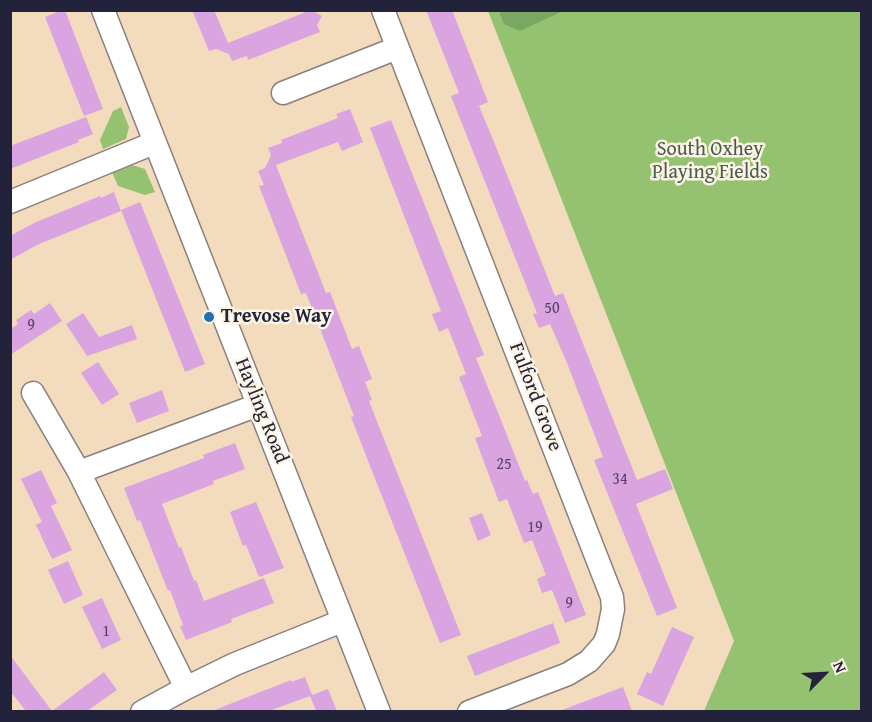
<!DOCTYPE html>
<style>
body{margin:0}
#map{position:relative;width:872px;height:722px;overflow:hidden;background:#f3dcbd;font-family:"Gentium Book Plus",serif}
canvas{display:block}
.frame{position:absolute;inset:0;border:12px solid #22223b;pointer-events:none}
.north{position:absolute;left:794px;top:644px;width:60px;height:60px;-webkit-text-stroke:4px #fcf5e5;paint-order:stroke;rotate:66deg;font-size:16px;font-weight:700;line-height:24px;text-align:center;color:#22223b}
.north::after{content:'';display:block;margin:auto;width:21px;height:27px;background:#22223b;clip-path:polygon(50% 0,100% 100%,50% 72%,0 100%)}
</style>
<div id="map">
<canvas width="872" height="722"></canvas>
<div class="frame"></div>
<div class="north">N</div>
</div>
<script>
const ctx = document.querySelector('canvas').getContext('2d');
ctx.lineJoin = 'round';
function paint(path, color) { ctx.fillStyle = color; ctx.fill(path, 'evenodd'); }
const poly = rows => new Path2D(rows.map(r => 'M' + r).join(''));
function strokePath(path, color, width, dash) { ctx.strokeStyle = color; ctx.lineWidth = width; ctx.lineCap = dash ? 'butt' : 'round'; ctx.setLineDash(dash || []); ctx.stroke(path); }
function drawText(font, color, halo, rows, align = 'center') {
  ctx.font = font + ' "Gentium Book Plus",serif'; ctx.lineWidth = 5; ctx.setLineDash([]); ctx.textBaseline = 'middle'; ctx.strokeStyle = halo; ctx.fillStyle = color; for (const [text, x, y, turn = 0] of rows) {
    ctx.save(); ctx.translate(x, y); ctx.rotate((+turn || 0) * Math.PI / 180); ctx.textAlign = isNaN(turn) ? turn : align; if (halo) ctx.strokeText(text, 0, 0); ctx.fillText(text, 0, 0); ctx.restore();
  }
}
const green = poly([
 [488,11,861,11,861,711,704,711,734,641],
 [121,107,129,127,126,139,103,149,100,140,113,111],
 [132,165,145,169,155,192,145,195,118,186,112,172]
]);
const forest = poly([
 [499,11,499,10,563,11,520,31,504,24]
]);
const building = poly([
 [62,10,65,10,103,109,84,116,45,17],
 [192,10,214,10,228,43,311,10,322,16,317,25,320,32,248,60,247,56,232,61,229,54,216,49,209,51],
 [426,10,452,10,488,102,479,106,494,142,555,296,563,293,637,480,665,469,673,489,636,504,677,608,657,616,594,460,603,457,567,363,550,324,539,328,533,314,537,313,451,96,459,93],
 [350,109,363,142,342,151,338,142,276,165,326,293,330,292,352,349,359,346,372,379,365,382,372,400,369,401,461,635,440,643,372,471,351,417,354,416,306,293,301,294,259,186,264,185,258,171,265,168,268,162,271,155,268,148,282,143,281,140,338,118,336,114],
 [86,117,93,134,78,140,79,142,10,169,10,146],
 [391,120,484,355,476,358,497,410,525,481,527,480,533,494,538,492,586,615,565,623,552,590,542,593,537,579,546,575,532,540,524,543,507,499,499,502,475,438,482,436,459,377,466,374,448,328,439,332,432,314,441,311,370,128],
 [114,192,121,211,39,244,10,260,10,236,34,223,100,196,101,198],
 [140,202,205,364,185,372,121,210],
 [50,303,62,321,10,355,10,329,18,324,16,320,31,310,34,314],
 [83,313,99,337,132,325,137,339,87,356,66,324],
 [98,362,119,394,102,405,81,373],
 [162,390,169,411,137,423,129,403],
 [235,443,245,469,213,481,214,484,162,504,179,548,181,547,194,581,196,580,204,601,264,578,274,603,231,619,232,622,186,640,180,626,183,625,170,590,168,591,140,520,137,521,124,488,204,458,203,455],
 [41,470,57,503,51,506,72,550,52,559,36,525,42,522,21,479],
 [256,502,284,568,259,577,246,545,243,546,230,512],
 [482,513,491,535,478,541,469,518],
 [68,561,83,595,64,604,48,570],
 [102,598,121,640,102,649,82,607],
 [553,623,560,643,475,676,467,656],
 [672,627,694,637,663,706,637,694,647,672,651,674],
 [10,655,52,711,104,672,117,690,87,711,26,711,10,691],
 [305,677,312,695,328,689,337,711,316,711,310,696,269,711,212,711,291,680,291,682],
 [623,687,632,711,562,711,562,710]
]);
const minor = poly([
 [103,10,379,712],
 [383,10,612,597,613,609,608,634,604,644,589,661,568,674,469,712],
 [283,93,397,48],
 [10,202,154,143],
 [33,393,79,472],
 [258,405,79,472,186,688,235,664,342,621],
 [142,712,186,688]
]);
const markers = [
 [209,317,6,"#1f6fb2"]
];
const numberNames = [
 ["50",552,309],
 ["9",31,326],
 ["25",504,465],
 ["34",620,480],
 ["19",535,528],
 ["9",569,604],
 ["1",106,632]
];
const parkNames = [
 ["South Oxhey",710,150],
 ["Playing Fields",710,173]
];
const poiNames = [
 ["Trevose Way",221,317]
];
const streetNames = [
 ["Fulford Grove",535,397,69],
 ["Hayling Road",261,411,68]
];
paint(green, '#95c270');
paint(forest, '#78a862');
paint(building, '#d9a4e0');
strokePath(minor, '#8a7f7c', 25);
strokePath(minor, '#fff', 22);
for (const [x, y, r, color] of markers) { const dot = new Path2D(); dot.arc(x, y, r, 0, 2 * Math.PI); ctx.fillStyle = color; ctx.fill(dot); strokePath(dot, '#fcf5e5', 2); }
drawText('16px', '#504264', null, numberNames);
drawText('20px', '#4a5a4e', '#fcf5e5', parkNames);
drawText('bold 20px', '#22223b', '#fcf5e5', poiNames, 'left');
drawText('20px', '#22223b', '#fcf5e5', streetNames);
</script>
